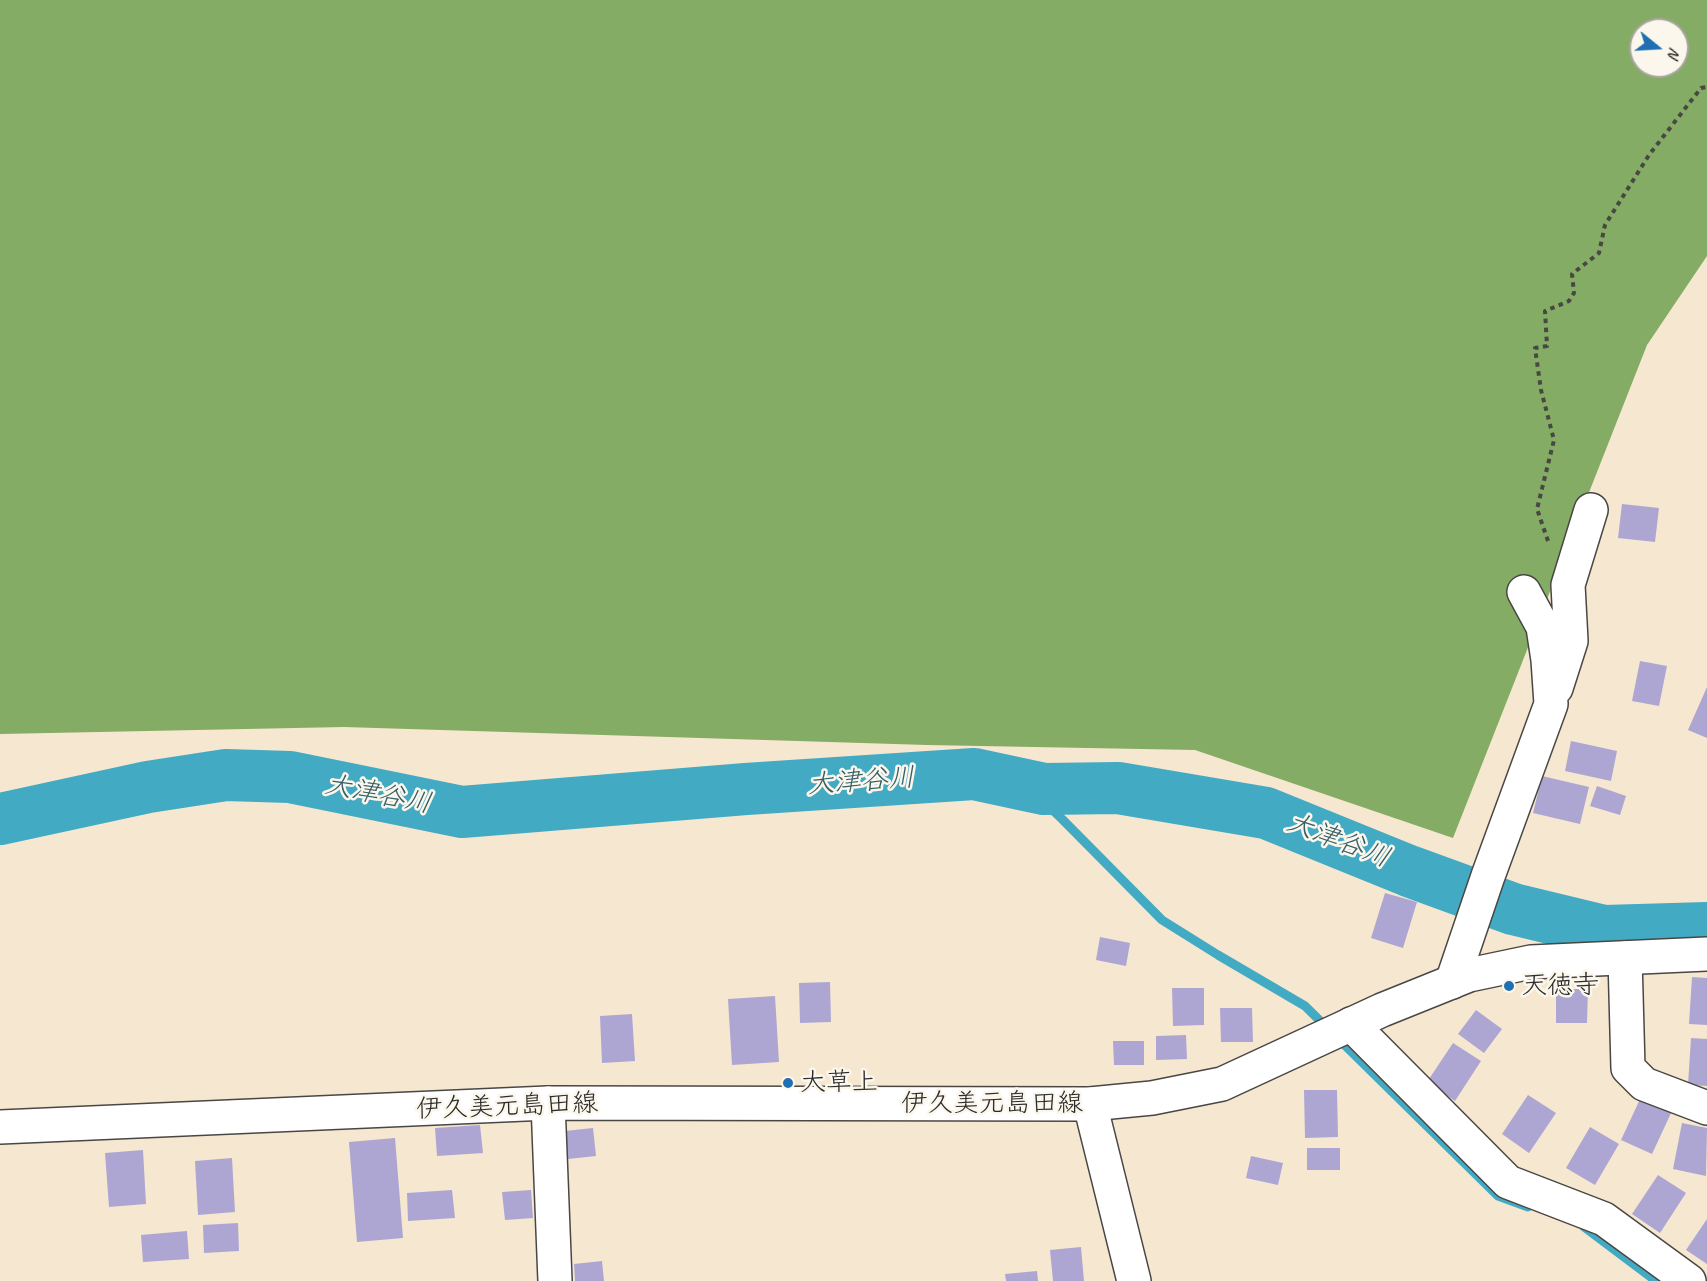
<!DOCTYPE html>
<meta charset="utf-8">
<style>
body{margin:0}
#map{position:relative;width:1707px;height:1281px;overflow:hidden;background:#f6e7d0;font-family:Caveat,sans-serif}
canvas{display:block}
.north{position:absolute;left:1629px;top:18px;width:60px;height:60px;box-sizing:border-box;background:#fbf7ec;border:2px solid #a8a59f;border-radius:50%;rotate:108deg;font-size:16px;font-weight:700;line-height:24px;text-align:center;color:#2b2b2b}
.north::after{content:'';display:block;margin:auto;width:21px;height:27px;background:#1f6fb2;clip-path:polygon(50% 0,100% 100%,50% 72%,0 100%)}
</style>
<div id="map">
<canvas width="1707" height="1281"></canvas>
<div class="north">N</div>
</div>
<script>
const ctx = document.querySelector('canvas').getContext('2d');
ctx.lineJoin = 'round';
function paint(path, color) { ctx.fillStyle = color; ctx.fill(path, 'evenodd'); }
const poly = rows => new Path2D(rows.map(r => 'M' + r).join(''));
function strokePath(path, color, width, dash) { ctx.strokeStyle = color; ctx.lineWidth = width; ctx.lineCap = dash ? 'butt' : 'round'; ctx.setLineDash(dash || []); ctx.stroke(path); }
function drawText(font, color, halo, rows, align = 'center') {
  ctx.font = font + ' Caveat,"Klee One",sans-serif'; ctx.lineWidth = 5; ctx.setLineDash([]); ctx.textBaseline = 'middle'; ctx.strokeStyle = halo; ctx.fillStyle = color; for (const [text, x, y, turn = 0] of rows) {
    ctx.save(); ctx.translate(x, y); ctx.rotate((+turn || 0) * Math.PI / 180); ctx.textAlign = isNaN(turn) ? turn : align; if (halo) ctx.strokeText(text, 0, 0); ctx.fillText(text, 0, 0); ctx.restore();
  }
}
const forest = poly([
 [0,0,1707,0,1707,256,1647,345,1453,838,1195,750,927,745,344,727,0,734],
 [1641,30,1677,30,1677,66,1641,66]
]);
const stream = poly([
 [1026,785,1062,819,1162,920,1218,955,1305,1006,1498,1196,1528,1207],
 [1584,1227,1656,1281]
]);
const river = poly([
 [0,819,148,787,226,775,290,777,462,812,746,789,974,774,1044,789,1118,788,1266,813,1409,871,1513,909,1604,931,1707,928]
]);
const building = poly([
 [1622,504,1659,508,1655,542,1618,538],
 [1640,661,1667,666,1659,706,1632,701],
 [1707,687,1707,738,1688,730],
 [1571,741,1617,751,1611,781,1565,771],
 [1542,776,1589,787,1580,824,1533,813],
 [1597,786,1626,796,1620,815,1590,806],
 [1385,893,1417,902,1403,948,1371,938],
 [1100,937,1130,943,1126,966,1096,960],
 [1692,977,1707,978,1707,1025,1689,1024],
 [830,982,831,1022,800,1023,799,983],
 [1172,988,1204,988,1204,1025,1173,1026],
 [1556,989,1588,989,1587,1023,1556,1023],
 [775,996,779,1062,732,1065,728,999],
 [1220,1008,1252,1008,1253,1042,1221,1042],
 [1476,1010,1502,1029,1484,1053,1458,1034],
 [632,1014,635,1061,602,1063,600,1016],
 [1186,1035,1187,1059,1156,1060,1156,1036],
 [1691,1038,1707,1039,1707,1086,1688,1085],
 [1113,1041,1144,1041,1144,1065,1114,1065],
 [1453,1043,1481,1061,1455,1101,1427,1082],
 [1304,1090,1337,1090,1338,1137,1305,1138],
 [1528,1095,1556,1113,1529,1153,1502,1134],
 [1641,1097,1672,1111,1652,1154,1621,1140],
 [1682,1123,1707,1128,1706,1176,1673,1169],
 [480,1125,483,1153,437,1156,435,1128],
 [1590,1127,1619,1144,1595,1185,1566,1168],
 [593,1128,596,1156,568,1159,565,1131],
 [395,1138,403,1238,357,1242,349,1142],
 [1307,1148,1340,1148,1340,1170,1307,1170],
 [143,1150,146,1204,109,1207,105,1153],
 [1251,1156,1283,1163,1278,1185,1246,1178],
 [232,1158,235,1212,198,1215,195,1161],
 [1658,1175,1686,1193,1660,1233,1632,1214],
 [452,1190,455,1218,408,1221,407,1193],
 [531,1190,533,1218,505,1220,502,1192],
 [1707,1219,1707,1264,1686,1250],
 [238,1223,239,1251,204,1253,203,1225],
 [187,1231,189,1259,143,1262,141,1235],
 [1081,1247,1084,1281,1053,1281,1050,1250],
 [602,1261,604,1281,575,1281,574,1264],
 [1037,1271,1038,1281,1006,1281,1005,1274]
]);
const path = poly([
 [1548,541,1537,509,1554,440,1541,390,1535,348,1547,346,1545,311,1569,301,1574,293,1572,274,1599,253,1605,225,1649,155,1701,88,1707,87]
]);
const minor = poly([
 [1556,688,1571,641,1568,585,1591,510],
 [1625,958,1628,1068,1644,1084,1707,1108],
 [1452,982,1488,876,1551,704,1548,660,1543,627,1524,592],
 [1351,1024,1508,1182,1604,1219,1689,1281],
 [548,1103,555,1281],
 [1090,1104,1134,1281]
]);
const major = poly([
 [0,1127,548,1103,1090,1104,1152,1098,1222,1084,1382,1010,1469,975,1531,962,1707,954]
]);
const markers = [
 [1509,986,6,"#1f6fb2"],
 [788,1083,6,"#1f6fb2"]
];
const poiNames = [
 ["天徳寺",1521,986],
 ["大草上",800,1083]
];
const streetNames = [
 ["伊久美元島田線",992,1104],
 ["伊久美元島田線",507,1107,-2]
];
const waterNames = [
 ["大津谷川",861,782,-4],
 ["大津谷川",378,795,11],
 ["大津谷川",1338,841,21]
];
paint(forest, '#84ac64');
strokePath(stream, '#43aac3', 9);
strokePath(river, '#43aac3', 52);
paint(building, '#ada6d3');
strokePath(minor, '#494744', 36);
strokePath(major, '#494744', 36);
strokePath(path, '#494744', 4, [4.5, 4.5]);
strokePath(minor, '#fff', 33);
strokePath(major, '#fff', 33);
for (const [x, y, r, color] of markers) { const dot = new Path2D(); dot.arc(x, y, r, 0, 2 * Math.PI); ctx.fillStyle = color; ctx.fill(dot); strokePath(dot, '#fbf7ec', 2); }
drawText('26px', '#2b2b2b', '#fbf7ec', poiNames, 'left');
drawText('26px', '#2b2b2b', '#fbf7ec', streetNames);
drawText('italic 27px', '#355e68', '#fbf7ec', waterNames);
</script>
